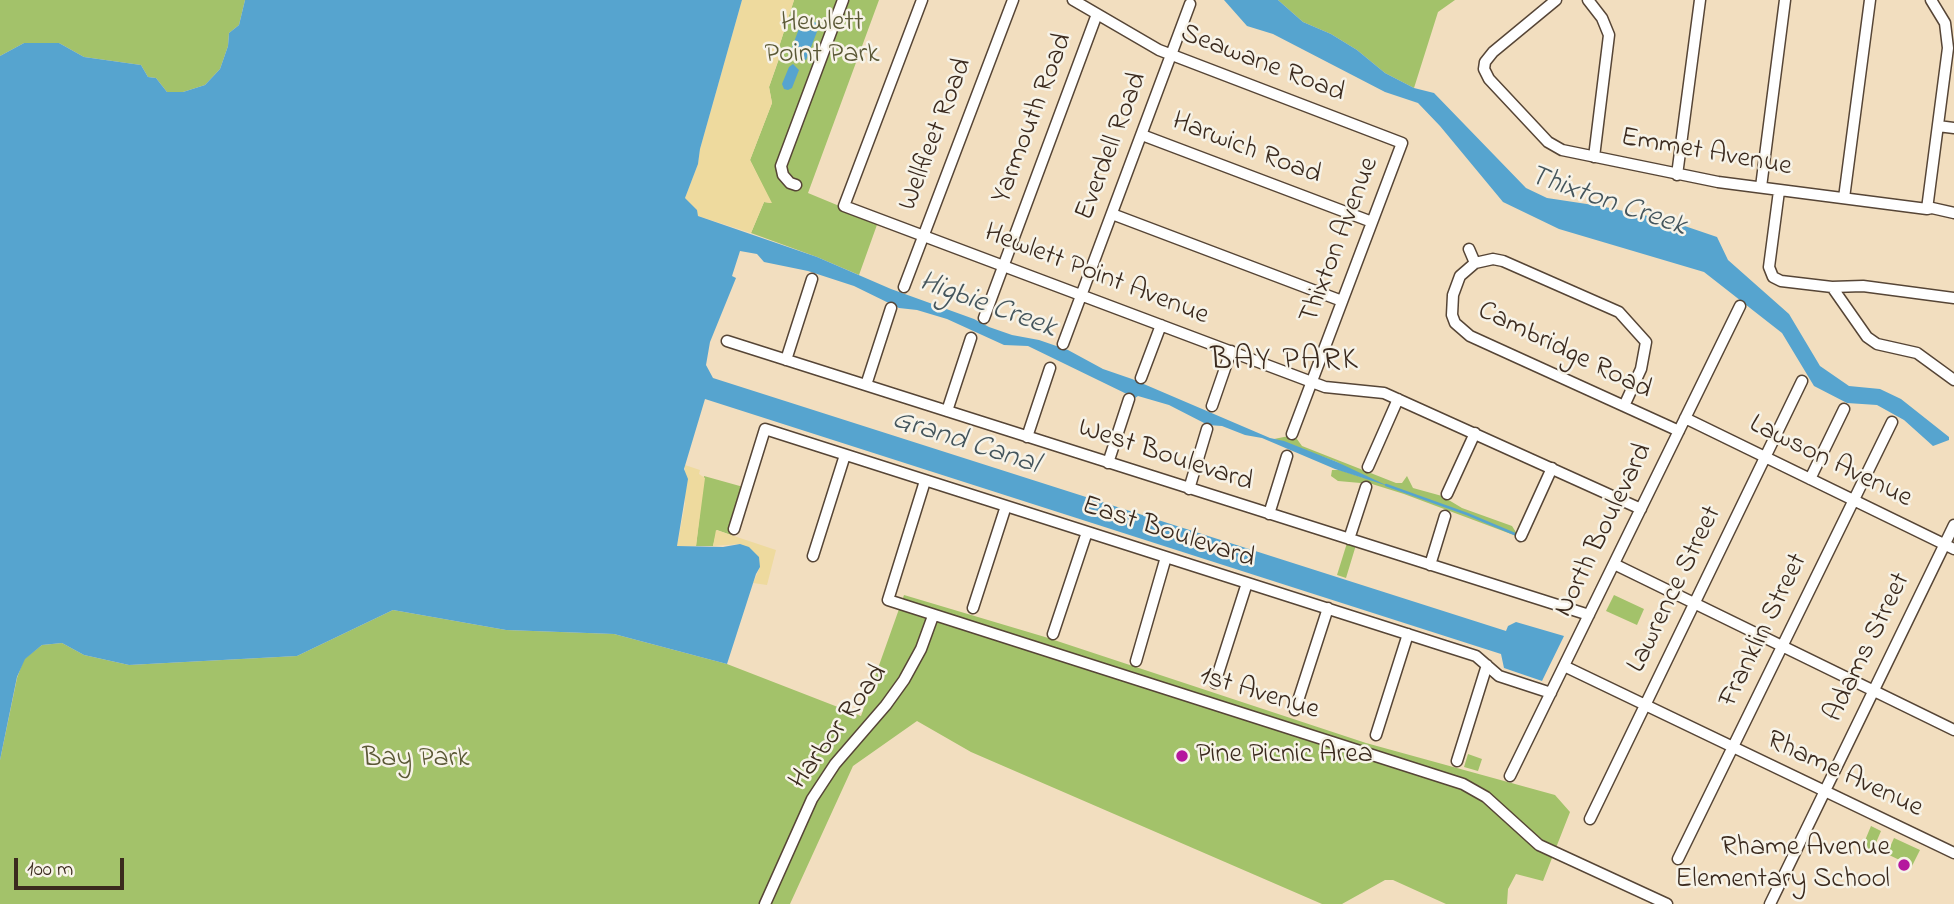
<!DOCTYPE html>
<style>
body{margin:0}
#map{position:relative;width:1954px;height:904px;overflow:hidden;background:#f2debf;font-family:"Indie Flower",sans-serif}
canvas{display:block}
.scale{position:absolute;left:14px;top:858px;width:110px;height:32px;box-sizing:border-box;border:4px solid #3b2a1e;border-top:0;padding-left:9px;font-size:21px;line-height:24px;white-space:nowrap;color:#3b2a1e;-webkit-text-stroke:5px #f7f3e8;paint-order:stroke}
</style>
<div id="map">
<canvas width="1954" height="904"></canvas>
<div class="scale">100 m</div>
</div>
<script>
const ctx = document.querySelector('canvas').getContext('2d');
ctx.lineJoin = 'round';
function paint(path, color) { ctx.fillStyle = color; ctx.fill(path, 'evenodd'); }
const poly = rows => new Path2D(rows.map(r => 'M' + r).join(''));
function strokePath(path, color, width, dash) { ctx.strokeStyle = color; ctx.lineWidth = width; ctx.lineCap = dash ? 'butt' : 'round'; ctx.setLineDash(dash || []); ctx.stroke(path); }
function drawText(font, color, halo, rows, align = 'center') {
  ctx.font = font + ' "Indie Flower",sans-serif'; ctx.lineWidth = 5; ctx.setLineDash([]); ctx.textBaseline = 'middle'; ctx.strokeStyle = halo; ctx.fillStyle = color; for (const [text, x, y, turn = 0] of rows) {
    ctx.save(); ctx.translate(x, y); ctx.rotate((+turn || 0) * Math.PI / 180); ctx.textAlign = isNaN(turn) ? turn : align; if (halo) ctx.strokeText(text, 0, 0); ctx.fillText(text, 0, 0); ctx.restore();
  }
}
const green = poly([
 [0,0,245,0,239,25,229,33,228,46,220,69,205,85,183,92,167,92,156,78,148,77,141,65,84,57,59,43,24,43,0,56],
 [794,0,879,0,808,193,878,222,859,275,817,257,751,233,764,202,771,203,750,160,772,103,769,87,780,56,778,50],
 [1278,0,1455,0,1438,12,1414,88,1385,73,1357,50,1331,34,1303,22],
 [1294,435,1302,446,1396,483,1402,483,1407,476,1413,488,1442,496,1462,508,1512,526,1519,537,1404,494,1372,484,1338,481,1331,476,1332,470,1340,470,1364,478,1337,462,1274,439],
 [704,476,747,488,731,535,717,530,713,546,696,546],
 [1347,543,1356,545,1346,578,1337,575],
 [904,595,1045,637,1366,743,1555,795,1570,812,1543,881,1516,874,1508,889,1507,904,1446,904,1393,880,1385,880,1342,904,1322,904,971,752,917,721,853,766,790,904,0,904,0,760,17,678,24,659,42,645,62,643,84,655,129,665,297,656,393,610,506,630,614,634,727,664,861,716],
 [1614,595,1644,609,1637,625,1606,611],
 [1468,754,1482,759,1478,771,1464,767],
 [1871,826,1881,831,1875,845,1871,847,1869,853,1861,850],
 [1894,838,1920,850,1912,866,1887,854]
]);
const sand = poly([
 [742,0,794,0,778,50,780,55,769,87,772,103,750,160,772,203,764,202,751,233,698,216,685,198,698,164,700,149],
 [685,465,700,470,699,474,705,478,696,546,677,546,685,504],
 [716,530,776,550,767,585,753,583,760,567,740,544,713,546]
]);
const water = poly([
 [245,0,742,0,700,149,698,164,685,198,697,210,698,216,817,257,891,289,974,319,989,327,1012,335,1039,340,1068,350,1103,369,1132,379,1270,438,1284,441,1337,462,1388,486,1335,469,1262,438,1245,435,1222,426,1208,425,1169,405,1138,396,1135,398,1028,346,1004,345,947,319,917,310,899,308,854,286,808,271,764,262,757,254,740,251,732,276,736,278,710,342,706,365,713,378,1506,631,1508,626,1516,622,1564,636,1542,681,1504,668,1501,654,705,399,684,469,688,479,677,546,723,547,740,544,749,547,759,557,760,567,756,574,727,664,614,634,506,630,393,610,297,656,129,665,84,655,62,643,42,645,25,659,17,677,0,760,0,56,24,43,59,43,84,57,141,65,148,77,156,78,167,92,183,92,205,85,220,69,228,46,229,33,239,25],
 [1224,0,1278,0,1303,22,1331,34,1357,50,1385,73,1414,88,1434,93,1526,188,1547,198,1600,206,1667,220,1717,237,1728,260,1789,314,1820,366,1849,386,1880,389,1901,399,1949,437,1949,440,1933,446,1904,420,1877,405,1847,403,1814,386,1782,333,1704,272,1559,229,1503,202,1440,126,1418,103,1385,92,1273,34,1247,26],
 [803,18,820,24,806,60,788,54,789,50,791,50],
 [793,64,799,70,792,88,788,90,784,89,782,84,789,67]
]);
const stream = poly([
 [1386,485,1467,514,1517,535]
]);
const minor = poly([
 [922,0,844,206,1325,387,1384,393,1641,509],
 [1073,0,1159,50,1402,143,1292,434],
 [1556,0,1493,52,1485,62,1484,69,1489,79,1548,142,1562,150,1718,182,1927,209,1932,208,1954,213],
 [1588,0,1602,18,1609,35,1594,157],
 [1938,126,1954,128],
 [1142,135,1372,222],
 [1677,175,1700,0],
 [796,185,790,183,783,175,781,166,843,0],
 [1761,187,1785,0],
 [1779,191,1769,267,1773,277,1781,281,1832,287,1863,286,1954,298],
 [1844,198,1870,0],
 [1927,209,1948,48,1945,23,1931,0],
 [1112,214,1342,301],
 [1469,249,1475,263],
 [904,287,1013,0],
 [1832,287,1867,337,1877,344,1917,353,1954,380],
 [984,318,1097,14],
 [727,341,1589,615],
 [1063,344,1190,4],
 [786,360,812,279],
 [1141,378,1161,325],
 [866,385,891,308],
 [1212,406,1231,351],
 [1624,406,1641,369,1646,342,1619,312,1503,261,1493,259,1475,263,1460,276,1453,295,1452,315,1455,323,1470,336,1679,431],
 [947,411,971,338],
 [1685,418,1954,549],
 [1027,437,1050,368],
 [1108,463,1129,399],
 [1368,467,1398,399],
 [1810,479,1844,409],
 [925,481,888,600,1463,784,1486,797,1539,845,1667,904],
 [1189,489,1207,429],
 [1447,494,1475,433],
 [1269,514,1287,456],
 [734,529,765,429,1476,656,1499,676,1551,693],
 [1521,536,1552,468],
 [1349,539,1366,487],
 [813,556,845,455],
 [1614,564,1954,730],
 [1430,565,1445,516],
 [973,608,1006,506],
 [1053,634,1087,532],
 [1136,661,1166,557],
 [1564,666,1954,853],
 [1215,683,1247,583],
 [1295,710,1328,608],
 [1376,735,1408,634],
 [1457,761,1487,665],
 [1510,776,1740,306],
 [1590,819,1802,381],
 [1678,859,1892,422],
 [765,904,812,799,835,764,886,705,904,680,921,649,933,616],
 [1770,904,1954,525]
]);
const markers = [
 [1182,756,7,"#b5179e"],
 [1904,865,7,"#b5179e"]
];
const parkNames = [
 ["Hewlett",822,24],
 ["Point Park",822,56],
 ["Bay Park",416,760]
];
const streetNames = [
 ["Seawane Road",1262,65,21],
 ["Yarmouth Road",1034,119,-69],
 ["Wellfleet Road",937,135,-69],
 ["Everdell Road",1113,147,-69],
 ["Harwich Road",1246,150,21],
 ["Emmet Avenue",1706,154,10],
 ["Thixton Avenue",1341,241,-69],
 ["Hewlett Point Avenue",1096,276,21],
 ["Cambridge Road",1564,352,26],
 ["West Boulevard",1165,457,18],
 ["Lawson Avenue",1830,463,26],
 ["North Boulevard",1605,531,-64],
 ["East Boulevard",1168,534,18],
 ["Lawrence Street",1676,590,-64],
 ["Franklin Street",1765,631,-64],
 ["Adams Street",1869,648,-64],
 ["1st Avenue",1259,695,17],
 ["Harbor Road",840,728,-54],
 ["Rhame Avenue",1844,776,25]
];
const poiNames = [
 ["Pine Picnic Area",1196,756],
 ["Rhame Avenue",1890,849,"right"],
 ["Elementary School",1890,881,"right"]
];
const waterNames = [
 ["Thixton Creek",1607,203,19],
 ["Higbie Creek",987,307,20],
 ["Grand Canal",965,444,18]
];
const quarterNames = [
 ["BAY PARK",1285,363]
];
paint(green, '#a3c26a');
paint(sand, '#eeda9e');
paint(water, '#56a4cf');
strokePath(stream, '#56a4cf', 2.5);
strokePath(minor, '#564536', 13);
strokePath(minor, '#fff', 10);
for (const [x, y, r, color] of markers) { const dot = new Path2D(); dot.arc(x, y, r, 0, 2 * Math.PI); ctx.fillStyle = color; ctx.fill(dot); strokePath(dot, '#f7f3e8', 2.5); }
drawText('28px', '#5a5835', '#f7f3e8', parkNames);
drawText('28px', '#3b2a1e', '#f7f3e8', streetNames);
drawText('28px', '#3b2a1e', '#f7f3e8', poiNames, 'left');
drawText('italic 30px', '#44555c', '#f7f3e8', waterNames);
ctx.letterSpacing = '2px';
drawText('32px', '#3b2a1e', '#f7f3e8', quarterNames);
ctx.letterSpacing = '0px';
</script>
